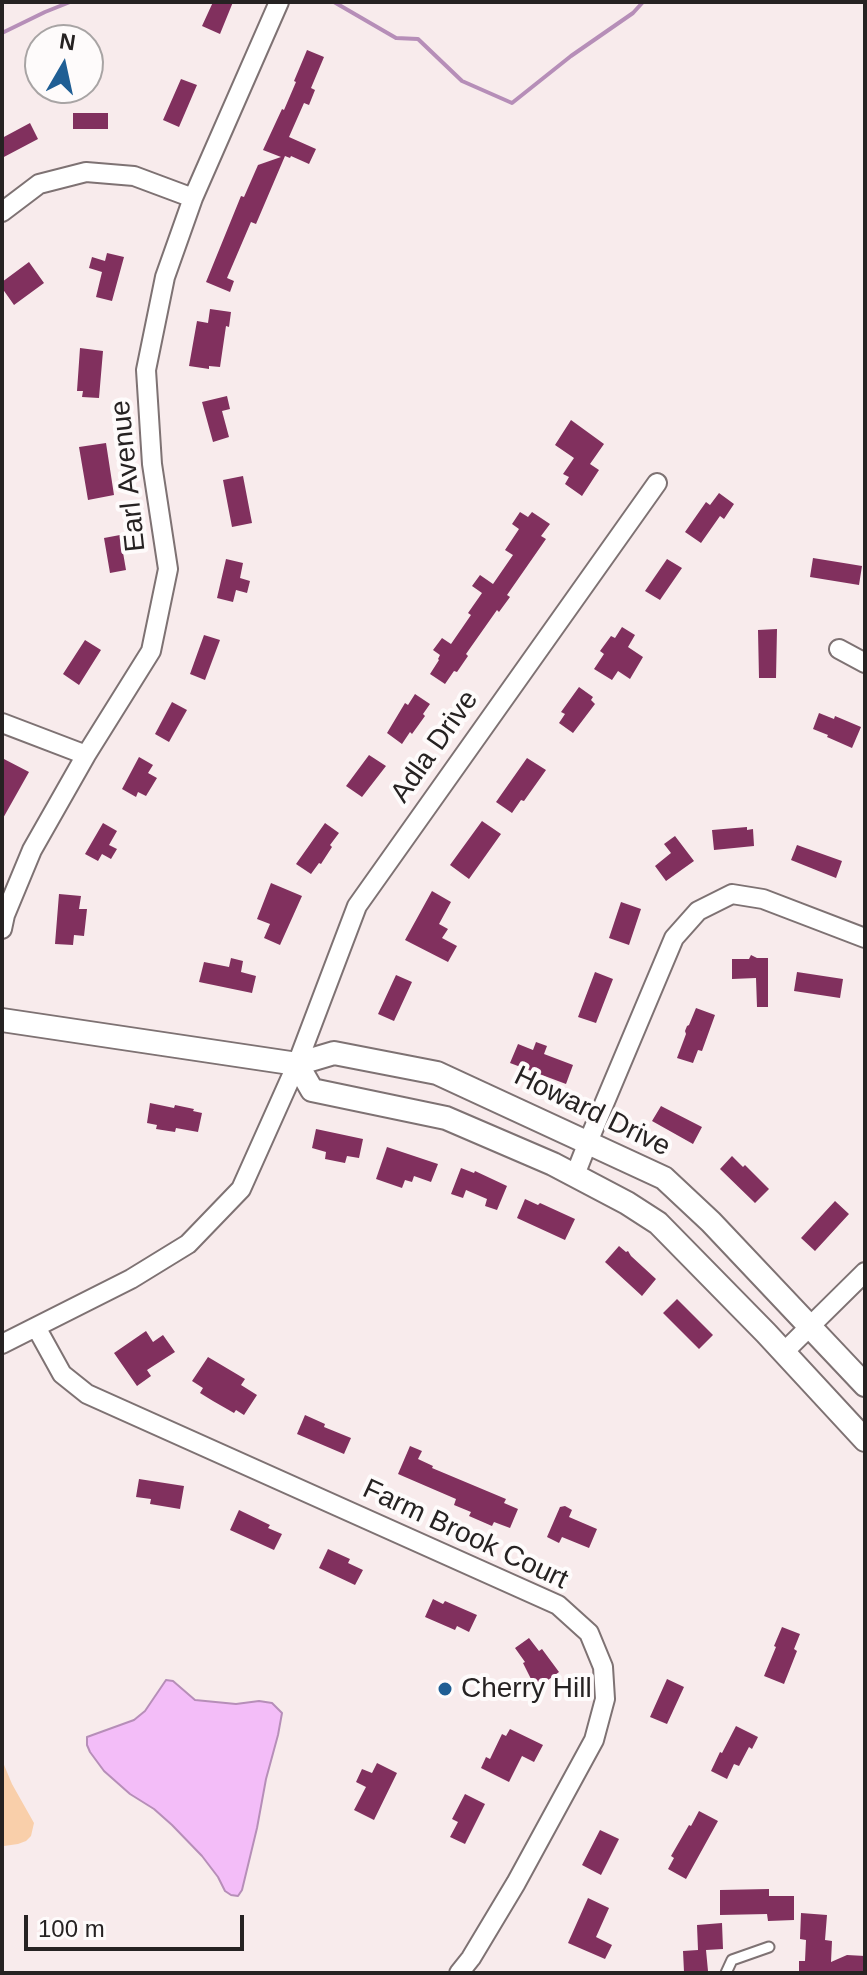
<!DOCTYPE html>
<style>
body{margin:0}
#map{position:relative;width:867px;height:1975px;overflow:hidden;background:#f8ebec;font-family:Arial,sans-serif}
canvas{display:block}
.frame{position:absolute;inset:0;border:4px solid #262222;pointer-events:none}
.north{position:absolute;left:24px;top:24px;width:80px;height:80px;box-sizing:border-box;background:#fefbfb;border:2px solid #a8a4a4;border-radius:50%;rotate:9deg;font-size:22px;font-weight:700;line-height:32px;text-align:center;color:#262222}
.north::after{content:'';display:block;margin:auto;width:28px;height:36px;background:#1f5e94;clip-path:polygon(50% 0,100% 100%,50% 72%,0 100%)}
.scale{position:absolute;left:24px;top:1915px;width:220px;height:36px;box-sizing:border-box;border:4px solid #262222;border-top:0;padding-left:10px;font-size:24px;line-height:28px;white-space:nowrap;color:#262222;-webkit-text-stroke:6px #fefbfb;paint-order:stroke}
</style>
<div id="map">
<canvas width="867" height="1975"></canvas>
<div class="frame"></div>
<div class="north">N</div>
<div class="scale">100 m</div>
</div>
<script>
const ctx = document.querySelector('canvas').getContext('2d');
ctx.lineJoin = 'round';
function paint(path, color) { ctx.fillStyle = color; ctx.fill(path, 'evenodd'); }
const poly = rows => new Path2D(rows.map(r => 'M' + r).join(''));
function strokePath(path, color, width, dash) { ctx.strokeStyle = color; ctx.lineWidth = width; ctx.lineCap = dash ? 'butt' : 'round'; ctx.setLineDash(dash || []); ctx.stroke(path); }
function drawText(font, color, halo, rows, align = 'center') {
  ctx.font = font + ' Arial,sans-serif'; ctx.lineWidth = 8; ctx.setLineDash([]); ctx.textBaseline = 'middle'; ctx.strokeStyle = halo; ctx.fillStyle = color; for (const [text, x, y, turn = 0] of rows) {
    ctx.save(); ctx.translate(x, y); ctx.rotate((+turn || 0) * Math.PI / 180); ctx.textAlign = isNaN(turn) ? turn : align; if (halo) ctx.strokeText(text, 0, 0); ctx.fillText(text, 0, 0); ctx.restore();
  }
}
const green = poly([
 [2,1760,12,1784,34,1823,31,1836,26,1841,18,1844,4,1846,2,1846]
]);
const water = poly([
 [166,1680,173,1681,195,1700,236,1704,259,1701,272,1703,282,1713,278,1735,266,1779,257,1828,242,1890,238,1896,231,1895,225,1891,218,1877,202,1856,172,1825,154,1809,130,1794,104,1771,90,1752,87,1745,87,1737,134,1720,145,1711,166,1680]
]);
const stream = poly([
 [334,2,396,38,418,39,462,81,512,103,571,56,633,13,643,2],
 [2,33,45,12,70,2]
]);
const building = poly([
 [213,2,233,2,220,34,202,26],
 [307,50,324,57,311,88,315,90,309,105,304,103,289,137,316,149,309,164,291,156,290,158,285,156,256,224,251,222,227,278,234,281,230,292,206,282,241,196,244,197,258,165,281,157,263,150,282,109,284,110,296,82,294,81],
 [181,79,197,85,179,127,163,120],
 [73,113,108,113,108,129,73,129],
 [30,123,38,139,2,158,2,138],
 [107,253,124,257,112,301,96,297,102,272,89,268,92,257,105,261],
 [29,262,44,283,14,305,2,288,2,282],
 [210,309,231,312,229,327,226,326,220,367,209,366,209,369,189,366,197,321,208,323],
 [80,348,103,351,99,398,82,397,83,391,77,391],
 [227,396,230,409,222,411,229,437,213,442,202,402],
 [571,420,604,444,590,464,599,470,582,496,565,484,569,477,563,474,574,458,555,445],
 [106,443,114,495,88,500,79,447],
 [243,476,252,523,232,527,223,480],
 [719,493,734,504,724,519,720,516,701,543,685,532,706,502,710,505],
 [520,512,528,517,532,512,550,524,541,536,546,539,507,595,510,597,499,612,497,610,466,654,468,656,457,672,454,671,445,684,430,674,439,660,438,659,440,655,433,650,442,638,451,644,471,615,468,613,482,593,472,586,480,575,493,584,513,555,505,550,519,529,512,524],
 [120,535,126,570,110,573,104,538],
 [813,558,862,566,859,585,810,577],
 [226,559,243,563,240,578,250,581,247,593,236,590,233,602,217,598],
 [667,559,682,568,660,600,645,591],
 [622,627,635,635,628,647,643,657,630,679,618,671,612,680,594,669,604,654,600,651,611,636,615,638],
 [777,629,776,678,759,678,758,630],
 [204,635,220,640,205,680,190,674],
 [85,640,101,650,79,685,63,674],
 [579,687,593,697,591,700,595,704,573,733,559,723,565,714,561,712],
 [415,694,430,704,423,714,425,716,412,734,410,732,402,744,387,733,405,703,408,705],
 [172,702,187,710,169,742,155,734],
 [819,713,834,719,835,716,861,727,852,748,827,737,828,735,813,729],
 [369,755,386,766,362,797,346,786],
 [139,757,153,765,148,773,157,778,146,796,138,792,136,797,122,789],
 [2,758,29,772,2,820],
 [527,758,546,770,524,801,521,800,512,813,496,802],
 [482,821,501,834,469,879,450,865],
 [103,823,117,831,109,845,117,849,111,859,102,854,98,861,85,854],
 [325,823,339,833,330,845,332,847,321,864,319,863,311,874,296,864],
 [747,827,747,830,753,829,754,846,714,850,712,830],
 [675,836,694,861,666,881,655,866,671,853,664,844],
 [797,845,842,861,836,878,791,860],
 [271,883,302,896,280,945,264,938,270,924,257,919],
 [432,891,451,902,439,924,448,929,442,938,457,946,448,962,405,940],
 [59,894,81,896,79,909,87,909,84,936,74,935,73,945,55,944],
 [621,902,641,909,629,945,609,938],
 [751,955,757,958,768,958,768,1007,757,1007,756,978,732,979,732,959,749,959],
 [231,958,243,961,241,972,256,976,252,993,199,982,204,962,229,967],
 [595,972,613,979,596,1023,578,1017],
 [797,972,843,979,840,998,794,991],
 [396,975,412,982,394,1021,378,1014],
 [696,1008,715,1015,702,1051,698,1050,693,1063,677,1058,686,1034,685,1031,687,1026,689,1025],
 [536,1042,547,1046,544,1054,573,1065,566,1084,510,1063,518,1044,533,1050],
 [150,1103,174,1108,175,1105,194,1109,193,1111,202,1113,198,1132,176,1128,175,1132,156,1129,157,1125,147,1123],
 [661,1106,702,1127,693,1144,652,1121],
 [316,1129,363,1139,359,1158,347,1156,345,1163,325,1159,326,1152,312,1148],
 [387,1147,438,1164,431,1182,414,1176,412,1182,405,1180,402,1188,376,1179],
 [732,1156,743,1167,745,1165,769,1189,755,1203,720,1169],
 [461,1168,474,1173,475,1171,507,1186,497,1210,485,1206,487,1199,466,1190,463,1198,451,1194],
 [525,1199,538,1205,540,1203,575,1219,565,1240,517,1218],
 [835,1201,849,1214,815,1251,801,1238],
 [619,1246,626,1252,628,1251,631,1256,656,1279,642,1296,605,1262],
 [677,1299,713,1335,699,1349,663,1313],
 [146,1331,153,1342,163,1335,175,1352,147,1370,151,1376,137,1386,114,1353],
 [208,1357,245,1379,241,1385,257,1395,244,1415,236,1410,234,1413,213,1401,200,1393,203,1388,192,1381],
 [305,1415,325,1424,324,1427,351,1438,344,1454,297,1434],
 [410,1446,422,1451,418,1459,433,1466,432,1468,506,1499,504,1503,518,1509,510,1528,494,1522,492,1526,469,1516,471,1512,454,1505,456,1499,398,1474],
 [139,1479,184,1486,180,1509,150,1504,151,1499,136,1497],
 [565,1506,572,1510,569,1517,597,1529,589,1548,562,1537,559,1543,547,1537,560,1507],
 [239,1510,270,1525,268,1528,282,1534,274,1550,230,1530],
 [328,1549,350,1559,348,1563,363,1570,355,1585,319,1568],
 [433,1599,443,1604,445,1601,477,1615,469,1632,457,1626,455,1630,425,1617],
 [782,1627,800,1634,794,1649,797,1651,784,1684,764,1676,776,1647,774,1646],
 [529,1638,539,1651,542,1649,559,1672,533,1691,527,1682,531,1679,523,1663,525,1662,515,1648],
 [667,1679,684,1687,667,1724,650,1717],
 [736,1726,758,1737,752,1749,749,1747,739,1766,734,1764,727,1779,711,1771,720,1752,722,1753],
 [510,1729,543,1745,534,1762,522,1756,509,1782,481,1768,486,1757,490,1759,502,1734,506,1736],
 [377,1763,397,1773,374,1820,354,1810,366,1787,356,1782,362,1769,372,1773],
 [465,1794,485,1804,465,1844,450,1837,458,1822,452,1819],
 [699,1811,718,1821,686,1879,668,1869,674,1858,671,1856,689,1825,691,1826],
 [600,1830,619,1839,601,1875,582,1865],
 [769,1889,769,1896,794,1896,794,1920,768,1921,767,1914,720,1915,720,1890],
 [588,1898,609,1908,596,1937,612,1945,605,1959,568,1943],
 [801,1913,827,1915,825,1940,832,1941,831,1962,847,1955,865,1956,865,1973,799,1973,799,1961,805,1961,806,1940,800,1939],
 [722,1923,723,1949,706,1950,708,1971,684,1972,683,1951,698,1950,697,1925]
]);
const service = poly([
 [726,1973,732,1960,769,1947]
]);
const minor = poly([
 [2,212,39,184,86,172,134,176,193,198],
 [839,649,865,663],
 [2,723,86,755],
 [2,929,5,915,32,850,86,755,151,651,168,569,152,464,146,370,165,277,193,198,279,2],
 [575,1175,588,1142,674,938,698,911,732,894,763,899,865,938],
 [36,1327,62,1374,87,1394,558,1605,589,1633,603,1667,605,1699,594,1740,516,1883,471,1958,459,1973],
 [2,1344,131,1279,188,1244,241,1189,297,1064,357,906,657,483],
 [784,1352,865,1272]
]);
const tertiary = poly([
 [2,1020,297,1064,334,1053,437,1073,664,1178,711,1222,865,1385],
 [297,1064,312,1090,446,1118,553,1164,627,1203,658,1223,766,1333,865,1440]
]);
const markers = [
 [445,1689,8,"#1f5e94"]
];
const streetNames = [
 ["Earl Avenue",129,476,-96],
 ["Adla Drive",435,747,-55],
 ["Howard Drive",592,1112,26],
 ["Farm Brook Court",465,1535,25]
];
const poiNames = [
 ["Cherry Hill",461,1689]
];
paint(green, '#f9cfaa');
paint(water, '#f3bdf8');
strokePath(water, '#b68eb8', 2);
strokePath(stream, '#b68eb8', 4);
paint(building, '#81305e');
strokePath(service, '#7e7273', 13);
strokePath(minor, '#7e7273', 22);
strokePath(tertiary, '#7e7273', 26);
strokePath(service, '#fff', 9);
strokePath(minor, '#fff', 18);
strokePath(tertiary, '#fff', 22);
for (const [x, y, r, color] of markers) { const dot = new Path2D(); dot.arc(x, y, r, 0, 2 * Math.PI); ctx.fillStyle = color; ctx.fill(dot); strokePath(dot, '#fefbfb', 3); }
drawText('28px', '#262222', '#fefbfb', streetNames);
drawText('28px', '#262222', '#fefbfb', poiNames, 'left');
</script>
